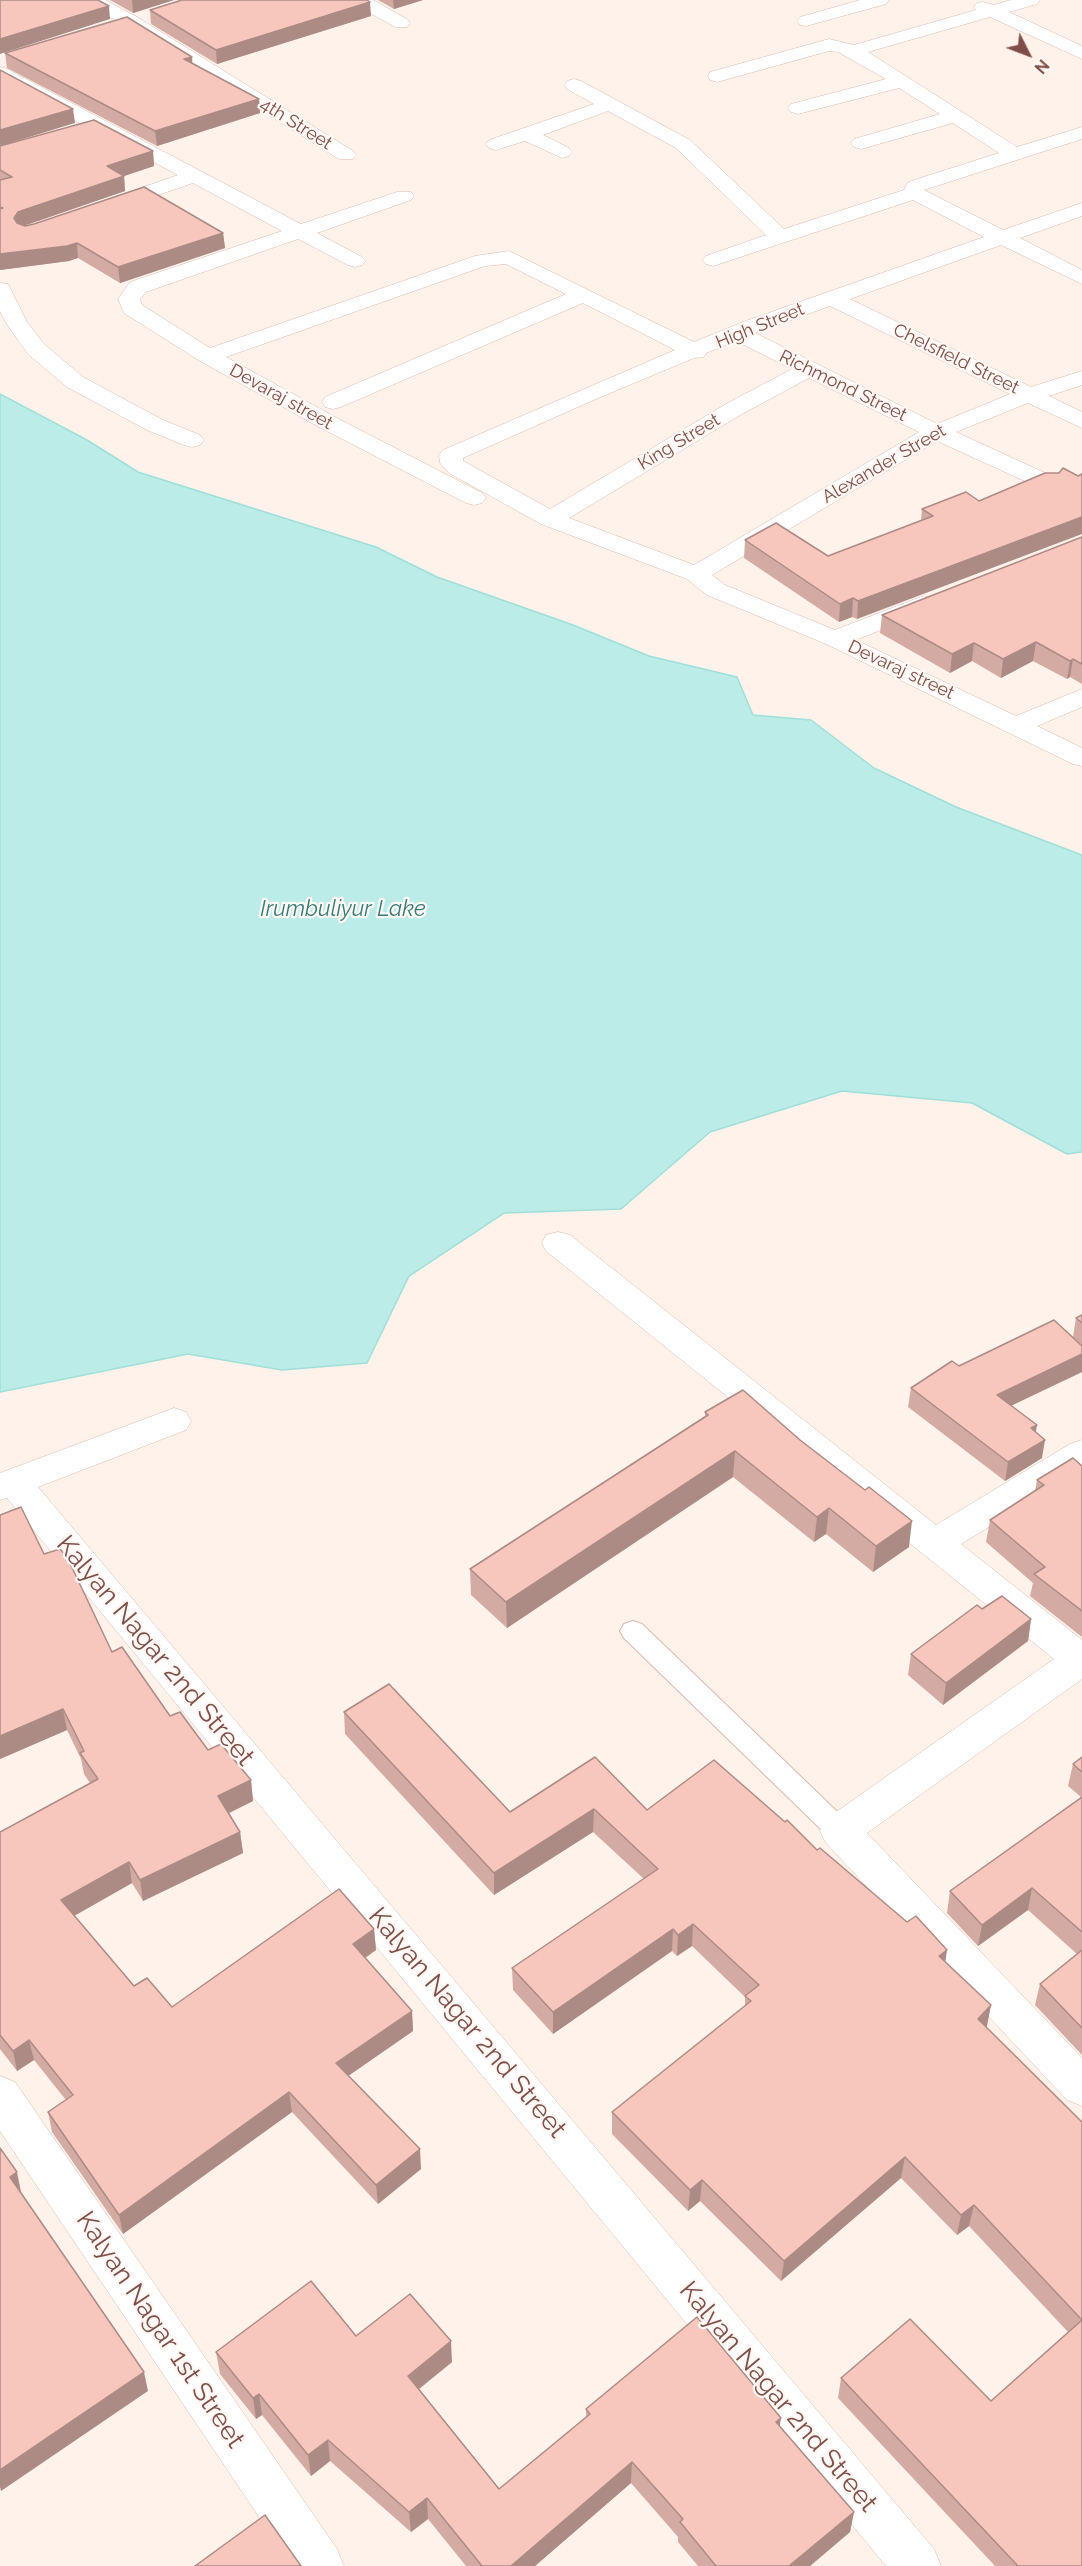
<!DOCTYPE html>
<style>
body{margin:0}
#map{position:relative;width:1082px;height:2566px;overflow:hidden;background:#fff2ea;font-family:Raleway,sans-serif}
canvas{display:block}
.north{position:absolute;left:998px;top:24px;width:60px;height:60px;-webkit-text-stroke:4px #fff7f3;paint-order:stroke;rotate:132deg;font-size:16px;font-weight:700;line-height:24px;text-align:center;color:#7e4f49}
.north::after{content:'';display:block;margin:auto;width:21px;height:27px;background:#7e4f49;clip-path:polygon(50% 0,100% 100%,50% 72%,0 100%)}
</style>
<div id="map">
<canvas width="1082" height="2566"></canvas>
<div class="north">N</div>
</div>
<script>
const ctx = document.querySelector('canvas').getContext('2d');
ctx.lineJoin = 'round';
function paint(path, color) { ctx.fillStyle = color; ctx.fill(path, 'evenodd'); }
const poly = rows => new Path2D(rows.map(r => 'M' + r).join(''));
function strokePath(path, color, width, dash) { ctx.strokeStyle = color; ctx.lineWidth = width; ctx.lineCap = dash ? 'butt' : 'round'; ctx.setLineDash(dash || []); ctx.stroke(path); }
function drawText(font, color, halo, rows, align = 'center') {
  ctx.font = font + ' Raleway,sans-serif'; ctx.lineWidth = 4.5; ctx.setLineDash([]); ctx.textBaseline = 'middle'; ctx.strokeStyle = halo; ctx.fillStyle = color; for (const [text, x, y, turn = 0] of rows) {
    ctx.save(); ctx.translate(x, y); ctx.rotate((+turn || 0) * Math.PI / 180); ctx.textAlign = isNaN(turn) ? turn : align; if (halo) ctx.strokeText(text, 0, 0); ctx.fillText(text, 0, 0); ctx.restore();
  }
}
const water = poly([
 [0,394,87,440,138,472,376,547,437,577,573,625,649,656,737,677,753,715,811,720,874,768,956,807,1082,855,1082,1152,1067,1154,972,1103,842,1091,710,1132,621,1209,504,1213,409,1276,367,1363,282,1370,188,1354,0,1392,0,394]
]);
const lane = poly([
 [633,1621,642,1624,849,1823,853,1831,849,1839,840,1842,831,1839,624,1638,620,1631,624,1624,633,1621]
]);
const street = poly([
 [83,0,105,0,137,17,353,151,356,155,353,159,339,159,125,25,86,4,83,0],
 [351,0,373,0,407,19,410,23,407,27,395,27,354,4,351,0],
 [860,0,889,0,886,4,806,26,800,25,797,21,800,17,860,0],
 [1011,0,1040,0,1037,4,1009,12,1082,46,1082,59,990,17,868,52,1017,147,1082,127,1082,139,924,190,1003,230,1082,203,1082,216,1020,238,1082,270,1082,284,1001,245,850,299,1031,387,1082,371,1082,385,1049,396,1082,412,1082,428,1028,403,956,432,1056,478,1060,483,1056,488,1048,490,1040,488,937,441,712,575,725,585,835,630,915,599,924,596,933,599,937,604,933,609,856,640,1016,716,1082,689,1082,707,1037,726,1082,748,1082,766,1073,764,826,644,707,595,687,579,541,524,449,473,440,463,439,455,443,450,675,350,583,303,341,407,333,409,325,407,322,402,325,397,566,294,506,264,485,266,226,357,335,417,482,493,486,498,482,503,474,505,466,503,319,427,200,361,124,313,118,299,130,282,282,231,193,183,115,210,101,210,98,206,101,202,178,175,0,81,0,67,7,69,301,224,397,192,411,192,414,196,411,200,317,233,362,257,366,261,362,265,355,267,348,265,298,239,146,292,140,299,142,305,210,348,475,256,509,251,694,342,743,322,984,237,913,200,713,266,706,264,702,260,706,256,766,235,676,148,608,111,543,135,569,148,572,152,569,156,562,158,525,141,496,150,489,148,486,144,489,140,594,104,567,89,565,85,567,81,574,79,581,81,690,140,784,229,904,190,907,183,914,180,999,153,953,123,861,149,854,147,851,143,854,139,940,114,899,88,798,114,791,112,788,108,791,104,886,79,838,52,829,51,717,82,710,80,708,76,710,72,829,39,854,45,976,10,974,7,977,3,983,2,994,5,1011,0],
 [830,306,1010,394,937,424,755,333,830,306],
 [736,341,792,369,726,404,550,509,463,461,463,458,596,399,694,358,704,357,706,353,736,341],
 [809,378,919,432,694,565,569,518,742,414,809,378],
 [0,283,8,284,27,322,44,344,83,377,163,420,200,435,204,440,200,445,192,447,184,445,147,430,67,387,28,354,6,323,0,311,0,283],
 [558,1232,570,1235,936,1525,1070,1444,1082,1440,1082,1470,961,1544,1082,1640,1082,1679,867,1833,1082,2058,1082,2106,1067,2100,826,1843,820,1831,826,1819,1054,1659,546,1251,542,1243,546,1235,558,1232],
 [174,1408,186,1412,191,1421,186,1430,38,1487,934,2549,941,2566,886,2566,7,1498,0,1500,0,1473,174,1408],
 [0,2076,15,2082,337,2549,344,2566,292,2566,0,2131,0,2076]
]);
const wall = poly([
 [110,0,174,0,133,13],
 [378,0,423,0,394,9],
 [150,10,371,16,217,64,151,24],
 [5,53,193,63,259,99,260,113,157,146,7,68],
 [0,146,153,151,154,166,124,176,125,191,24,226,223,233,225,248,120,283,78,258,69,261,0,270],
 [1078,476,857,619,852,617,839,622,744,558,745,540,828,556,921,521,922,509,979,501],
 [1082,537,1082,684,1070,677,1067,679,1033,661,1001,678,972,661,950,673,880,633,882,615],
 [1082,1315,1082,1372,1011,1405,1036,1432,1042,1458,1005,1481,908,1407,911,1388,959,1366,1073,1337,1076,1318],
 [705,1412,909,1547,873,1572,826,1534,814,1542,733,1477,507,1628,471,1595,470,1569,705,1416],
 [1082,1466,1082,1637,1030,1596,1033,1583,986,1542,990,1520,1035,1491,1037,1480],
 [44,1554,112,1652,170,1716,208,1750,251,1780,253,1801,229,1813,240,1832,243,1853,143,1901,132,1883,74,1916,134,1986,172,2007,374,1929,376,1950,365,1958,412,2011,413,2031,348,2076,421,2169,378,2204,292,2112,123,2234,52,2132,48,2112,66,2100,34,2060,17,2071,0,2049,0,1832,90,1783,84,1774,81,1759,67,1730,0,1759],
 [1031,1619,1028,1641,943,1705,908,1675,911,1654],
 [344,1712,510,1812,595,1757,647,1810,817,1850,945,1962,991,2005,986,2027,1082,2122,1082,2566,995,2566,838,2398,841,2378,991,2401,1068,2332,969,2226,957,2235,901,2178,781,2281,700,2201,688,2211,612,2134,612,2112,745,2006,745,1997,692,1946,677,1956,672,1951,553,2034,513,1990,512,1968,644,1879,593,1832,494,1895,345,1734],
 [1082,1757,1082,2055,1035,2005,1040,1984,1077,1954,1028,1910,978,1946,947,1913,950,1891,1081,1797,1068,1786,1073,1764],
 [356,2336,452,2362,419,2389,499,2489,586,2417,586,2409,780,2427,854,2512,850,2532,810,2566,698,2566,678,2542,678,2537,631,2483,535,2566,466,2566,428,2519,411,2532,330,2461,311,2476,262,2415,256,2419,220,2374,216,2352]
]);
const shadedWall = poly([
 [132,0,174,0,133,13],
 [393,0,423,0,394,9],
 [370,2,371,16,217,64,216,50],
 [109,6,110,19,0,54,0,39],
 [192,57,193,71,184,59],
 [259,99,260,113,157,146,155,131],
 [73,109,75,123,0,146,0,130],
 [153,151,154,166,124,176,125,191,20,227,14,218,18,212,107,166],
 [223,233,225,248,120,283,118,267],
 [77,243,78,258,69,261,0,270,0,254],
 [1082,517,1082,534,857,619,858,601],
 [853,598,852,617,839,622,840,604],
 [1036,642,1033,661,1001,678,1003,659],
 [974,643,972,661,950,673,952,654],
 [1073,659,1070,677,1067,679,1070,661],
 [1082,1354,1082,1372,994,1414,997,1395],
 [1037,1425,1034,1443,1031,1428],
 [1045,1440,1042,1458,1005,1481,1008,1462],
 [735,1451,733,1477,507,1628,506,1602],
 [829,1508,826,1534,814,1542,817,1517],
 [912,1521,909,1547,873,1572,876,1546],
 [1031,1619,1028,1641,943,1705,946,1683],
 [63,1709,67,1730,0,1759,0,1736],
 [251,1780,253,1801,221,1817,218,1796],
 [594,1809,593,1832,494,1895,494,1873],
 [240,1832,243,1853,143,1901,140,1880],
 [129,1862,132,1883,65,1921,61,1900],
 [1032,1888,1028,1910,978,1946,982,1925],
 [693,1924,692,1946,677,1956,678,1935],
 [374,1929,376,1950,355,1965,353,1944],
 [673,1929,672,1951,553,2034,553,2012],
 [947,1950,944,1972,939,1956],
 [991,2005,987,2026,974,2041,978,2019],
 [412,2011,413,2031,338,2083,336,2063],
 [29,2040,34,2060,17,2071,13,2051],
 [289,2092,292,2112,123,2234,119,2215],
 [420,2149,421,2169,378,2204,376,2185],
 [905,2157,901,2178,781,2281,784,2261],
 [17,2172,21,2192,15,2197,10,2177],
 [702,2180,700,2201,688,2211,690,2190],
 [974,2205,969,2226,957,2235,961,2215],
 [451,2341,452,2362,409,2397,408,2376],
 [144,2372,148,2391,1,2491,0,2487,0,2470],
 [259,2394,262,2415,256,2419,253,2398],
 [781,2418,778,2439,776,2422],
 [328,2440,330,2461,311,2476,308,2455],
 [632,2462,631,2483,535,2566,511,2566],
 [427,2498,428,2519,411,2532,409,2512],
 [854,2512,850,2532,810,2566,789,2566]
]);
const building = poly([
 [0,0,98,0,109,6,0,39,0,0],
 [182,0,367,0,370,2,216,50,150,10,182,0],
 [127,17,192,57,184,59,259,99,155,131,5,53,127,17],
 [0,70,73,109,0,130,0,70],
 [94,120,153,151,107,166,124,176,18,212,14,218,17,223,25,226,34,224,144,187,223,233,118,267,77,243,67,246,0,254,0,209,3,208,0,207,0,180,12,177,0,170,0,146,94,120],
 [1063,468,1078,476,1082,474,1082,517,858,601,853,598,840,604,745,540,776,523,828,556,933,516,922,509,966,492,979,501,1045,473,1059,473,1063,468],
 [1082,537,1082,664,1073,659,1070,661,1036,642,1003,659,974,643,952,654,882,615,1082,537],
 [1082,1315,1082,1323,1076,1318,1082,1315],
 [1054,1320,1082,1346,1082,1354,997,1395,1037,1425,1031,1428,1045,1440,1008,1462,911,1388,952,1361,959,1366,1054,1320],
 [743,1390,800,1440,865,1490,869,1487,912,1521,876,1546,829,1508,817,1517,735,1451,506,1602,470,1569,708,1415,705,1412,743,1390],
 [1073,1458,1082,1466,1082,1611,1034,1574,1045,1567,990,1520,1044,1485,1037,1480,1073,1458],
 [21,1507,44,1554,60,1549,67,1557,112,1652,122,1647,170,1716,180,1712,208,1750,221,1744,251,1780,218,1796,240,1832,140,1880,129,1862,61,1900,134,1986,147,1978,172,2007,339,1889,374,1929,353,1944,412,2011,336,2063,420,2149,376,2185,289,2092,119,2215,48,2112,73,2095,29,2040,13,2051,0,2035,0,1832,98,1779,80,1753,84,1751,63,1709,0,1736,0,1515,21,1507],
 [1002,1596,1031,1619,946,1683,911,1654,977,1605,982,1609,1002,1596],
 [389,1684,510,1812,595,1757,647,1810,714,1760,785,1822,787,1820,817,1850,820,1848,907,1922,916,1916,947,1950,939,1956,991,2005,978,2019,1082,2122,1082,2566,1018,2566,841,2378,910,2319,991,2401,1082,2320,974,2205,961,2215,905,2157,784,2261,702,2180,690,2190,612,2112,751,2001,745,1996,759,1985,693,1924,678,1935,673,1929,553,2012,512,1968,658,1869,594,1809,494,1873,344,1712,389,1684],
 [1082,1757,1082,1772,1073,1764,1082,1757],
 [1082,1797,1082,1932,1032,1888,982,1925,950,1891,1082,1797],
 [1082,1950,1082,2028,1040,1984,1082,1950],
 [0,2148,17,2172,10,2177,144,2372,0,2470,0,2148],
 [311,2281,356,2336,410,2294,451,2341,408,2376,499,2489,590,2414,586,2409,697,2317,781,2418,776,2422,854,2512,789,2566,716,2566,680,2522,683,2519,632,2462,511,2566,482,2566,427,2498,409,2512,328,2440,308,2455,259,2394,253,2398,216,2352,311,2281],
 [265,2515,301,2566,195,2566,265,2515]
]);
const farStreetnames = [
 ["4th Street",296,124,32],
 ["High Street",760,326,-22],
 ["Chelsfield Street",956,359,26],
 ["Richmond Street",843,386,26],
 ["Devaraj street",281,397,29],
 ["King Street",679,442,-31],
 ["Alexander Street",884,464,-30],
 ["Devaraj street",901,670,25]
];
const waterNames = [
 ["Irumbuliyur Lake",343,909]
];
const nearStreetnames = [
 ["Kalyan Nagar 2nd Street",155,1651,50],
 ["Kalyan Nagar 2nd Street",467,2023,50],
 ["Kalyan Nagar 1st Street",160,2330,56],
 ["Kalyan Nagar 2nd Street",778,2397,50]
];
paint(water, '#bbece7');
strokePath(water, '#a0dfd9', 1.5);
strokePath(lane, '#d8bab2', 2);
strokePath(street, '#d8bab2', 1);
paint(lane, '#fff');
paint(street, '#fff');
paint(wall, '#d4aba3');
paint(shadedWall, '#ad8b85');
paint(building, '#f7c7be');
strokePath(building, '#ad8b85', 1.5);
drawText('18px', '#7e4f49', '#fff7f3', farStreetnames);
drawText('italic 22px', '#377d77', '#fff7f3', waterNames);
drawText('26px', '#7e4f49', '#fff7f3', nearStreetnames);
</script>
